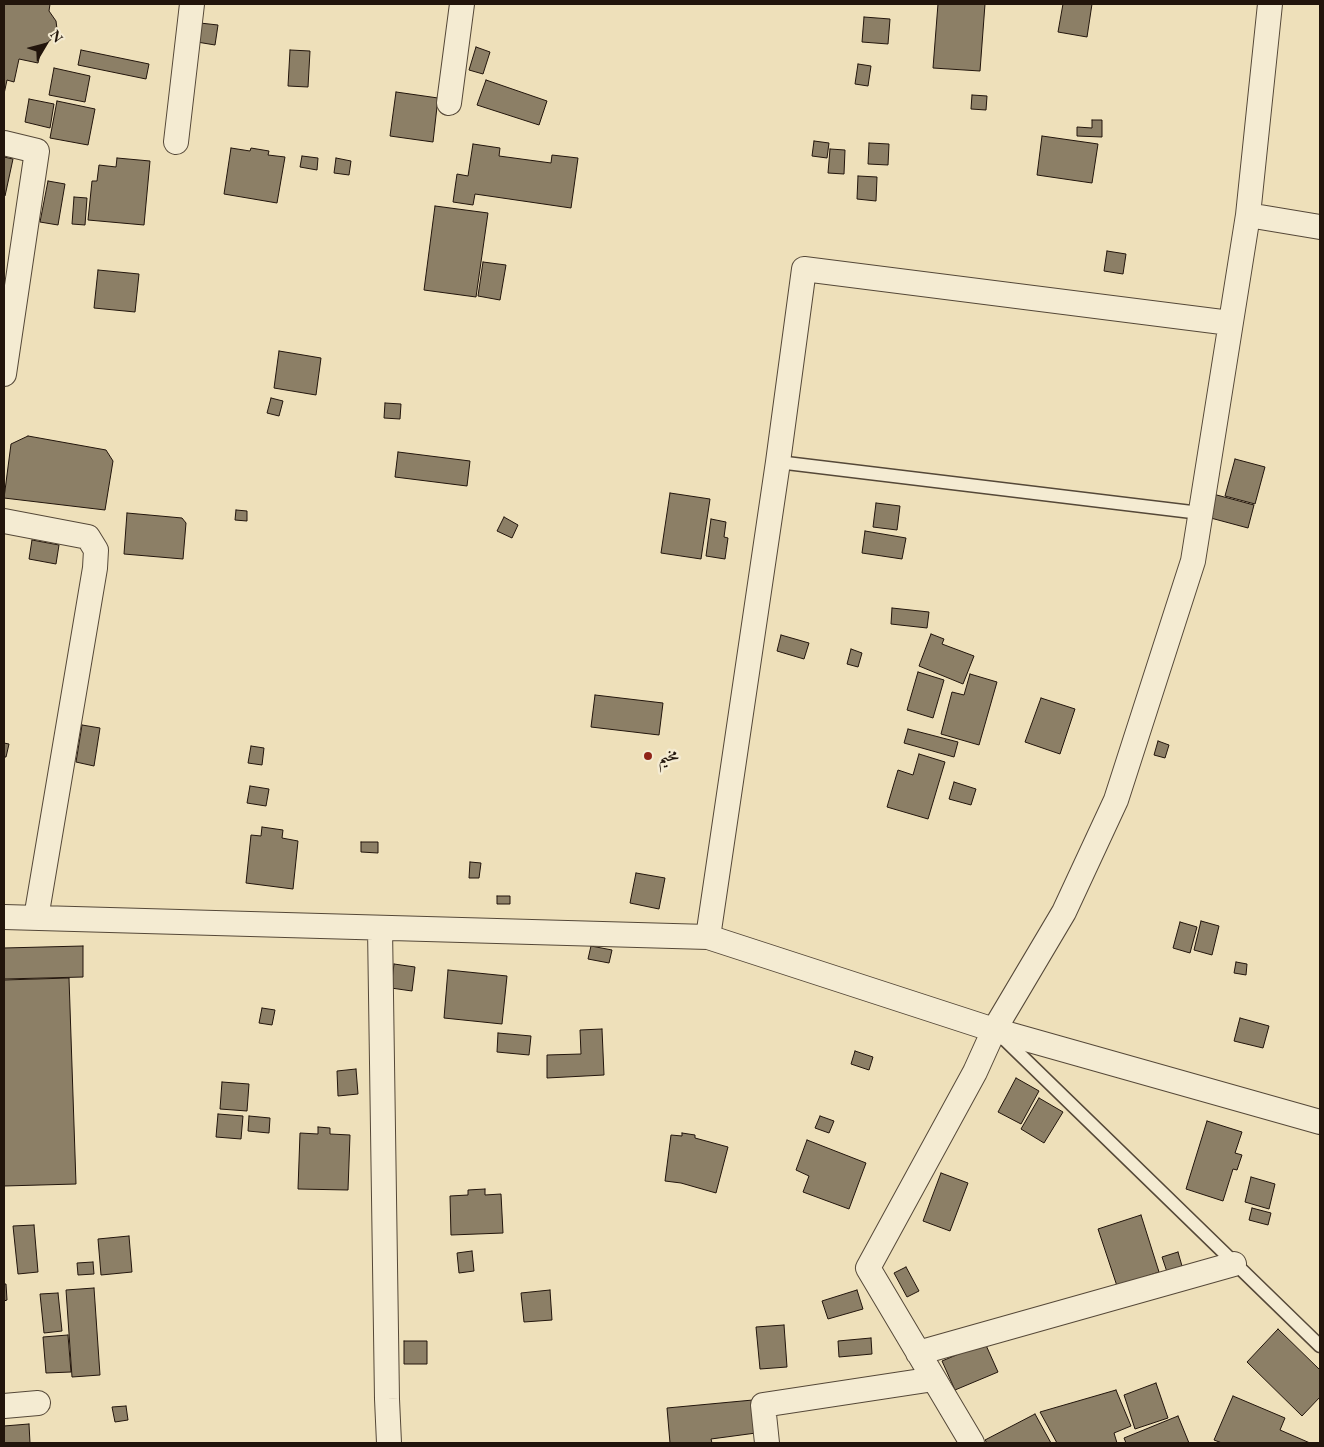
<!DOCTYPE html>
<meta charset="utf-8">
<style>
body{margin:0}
#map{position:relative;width:1324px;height:1447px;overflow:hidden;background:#eee0ba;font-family:"EB Garamond",serif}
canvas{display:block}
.frame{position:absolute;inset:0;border:5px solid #22150c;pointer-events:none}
.north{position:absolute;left:20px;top:20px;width:50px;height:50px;-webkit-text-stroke:4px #f4ebd2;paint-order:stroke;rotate:53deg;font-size:14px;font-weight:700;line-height:20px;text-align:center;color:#22150c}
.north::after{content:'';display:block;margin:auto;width:18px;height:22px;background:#22150c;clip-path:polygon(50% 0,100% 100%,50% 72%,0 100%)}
</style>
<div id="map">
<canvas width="1324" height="1447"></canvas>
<div class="frame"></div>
<div class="north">N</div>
</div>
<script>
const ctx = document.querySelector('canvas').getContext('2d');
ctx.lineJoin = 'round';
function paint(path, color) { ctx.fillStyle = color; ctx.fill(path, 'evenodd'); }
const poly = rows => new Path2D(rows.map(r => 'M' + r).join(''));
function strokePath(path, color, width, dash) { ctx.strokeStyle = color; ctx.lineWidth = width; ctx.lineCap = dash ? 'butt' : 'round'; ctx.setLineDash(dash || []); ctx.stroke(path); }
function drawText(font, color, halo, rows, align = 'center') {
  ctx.font = font + ' "EB Garamond",Amiri,serif'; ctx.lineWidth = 5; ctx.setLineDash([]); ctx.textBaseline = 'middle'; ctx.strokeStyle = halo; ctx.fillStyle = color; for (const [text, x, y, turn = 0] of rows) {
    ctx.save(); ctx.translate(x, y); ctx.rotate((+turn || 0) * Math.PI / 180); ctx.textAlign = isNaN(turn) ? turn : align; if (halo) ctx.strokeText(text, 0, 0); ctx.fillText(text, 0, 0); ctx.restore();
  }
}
const building = poly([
 [4,4,50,4,49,11,56,21,57,29,54,37,47,43,42,45,38,63,19,59,14,82,7,80,4,94,4,4],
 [938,4,985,4,980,71,933,68,938,4],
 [1063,4,1092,4,1087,37,1058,32,1063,4],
 [864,17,890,19,888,44,862,42,864,17],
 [200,23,218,25,215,45,197,42,200,23],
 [476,47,490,52,483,74,469,70,476,47],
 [81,50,149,64,146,79,78,65,81,50],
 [290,50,310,51,308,87,288,86,290,50],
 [858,64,871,66,868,86,855,84,858,64],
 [54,68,90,76,85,102,49,95,54,68],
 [486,80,547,101,539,125,477,105,486,80],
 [396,92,438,98,433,142,390,136,396,92],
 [972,95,987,96,986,110,971,109,972,95],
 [29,99,54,104,50,128,25,122,29,99],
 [57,101,95,109,88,145,50,138,57,101],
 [1092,120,1102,120,1102,137,1077,136,1077,127,1092,128,1092,120],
 [1042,136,1098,144,1092,183,1037,175,1042,136],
 [814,141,829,143,827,158,812,156,814,141],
 [869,143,889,144,888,165,868,164,869,143],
 [473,144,500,148,499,156,551,163,552,155,578,158,571,208,475,194,473,205,453,202,457,174,468,176,473,144],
 [231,148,250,151,251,148,269,151,268,155,285,157,277,203,224,194,231,148],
 [830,149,845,150,844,174,828,173,830,149],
 [302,156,318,158,317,170,300,167,302,156],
 [4,157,13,159,5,196,4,196,4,157],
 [117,158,150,161,144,225,88,220,92,181,97,181,99,165,116,167,117,158],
 [336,158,351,161,349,175,334,173,336,158],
 [858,176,877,177,876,201,857,199,858,176],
 [48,181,65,184,58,225,40,222,48,181],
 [74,197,87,198,85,225,72,224,74,197],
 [435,206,488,213,476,297,424,290,435,206],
 [1107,251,1126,254,1123,274,1104,271,1107,251],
 [483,262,506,265,500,300,478,296,483,262],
 [98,270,139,274,135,312,94,308,98,270],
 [279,351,321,358,316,395,274,388,279,351],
 [271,398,283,401,279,416,267,413,271,398],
 [385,403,401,404,400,419,384,418,385,403],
 [28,436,106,450,113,461,105,510,4,498,11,444,28,436],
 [398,452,470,461,467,486,395,477,398,452],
 [1235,459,1265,467,1255,504,1225,496,1235,459],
 [670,493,710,499,701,559,661,553,670,493],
 [1213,494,1254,505,1248,528,1207,517,1213,494],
 [876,503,900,506,897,530,873,527,876,503],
 [236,510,247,511,247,521,235,520,236,510],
 [127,513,182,518,186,523,183,559,124,554,127,513],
 [504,517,518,525,512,538,497,531,504,517],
 [711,519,726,522,724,537,728,538,725,559,706,556,711,519],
 [865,531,906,538,902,559,862,553,865,531],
 [32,540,59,545,56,564,29,559,32,540],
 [892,608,929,612,927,628,891,624,892,608],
 [931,634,944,639,942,644,974,656,963,684,919,666,931,634],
 [781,635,809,643,804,659,777,651,781,635],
 [851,649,862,653,858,667,847,664,851,649],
 [918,672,944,680,933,718,907,710,918,672],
 [970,674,997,682,979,745,941,734,952,692,964,695,970,674],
 [595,695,663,703,659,735,591,727,595,695],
 [1041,698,1075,709,1060,754,1025,742,1041,698],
 [82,725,100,728,94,766,76,762,82,725],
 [908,729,958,742,954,757,904,743,908,729],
 [1158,741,1169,745,1165,758,1154,755,1158,741],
 [4,743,9,744,6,757,4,757,4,743],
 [251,746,264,748,262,765,248,763,251,746],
 [919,754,945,762,928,819,887,807,898,770,913,775,919,754],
 [954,782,976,789,971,805,949,799,954,782],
 [250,786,269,789,266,806,247,803,250,786],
 [262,827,283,830,282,838,298,841,293,889,246,883,251,835,261,836,262,827],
 [361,842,378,842,378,853,361,852,361,842],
 [470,862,481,863,479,878,469,878,470,862],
 [636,873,665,878,659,909,630,903,636,873],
 [497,896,510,896,510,904,497,904,497,896],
 [1201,921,1219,926,1212,955,1194,950,1201,921],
 [1180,922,1197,927,1190,953,1173,948,1180,922],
 [83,946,83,977,4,979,4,948,83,946],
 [591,946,612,950,609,963,588,959,591,946],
 [1236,962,1247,964,1246,975,1234,973,1236,962],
 [394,964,415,967,412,991,391,988,394,964],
 [448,970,507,976,502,1024,444,1018,448,970],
 [69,978,76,1184,4,1186,4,980,69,978],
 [262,1008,275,1010,272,1025,259,1023,262,1008],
 [1240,1018,1269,1026,1263,1048,1234,1041,1240,1018],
 [602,1029,604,1075,547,1078,547,1055,581,1054,580,1030,602,1029],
 [498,1033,531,1036,529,1055,497,1052,498,1033],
 [855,1051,873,1057,869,1070,851,1064,855,1051],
 [356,1069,358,1094,338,1096,337,1071,356,1069],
 [1016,1078,1039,1091,1021,1124,998,1112,1016,1078],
 [222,1082,249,1084,247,1111,220,1109,222,1082],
 [1039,1098,1063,1112,1044,1143,1021,1129,1039,1098],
 [218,1114,243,1116,241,1139,216,1137,218,1114],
 [249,1116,270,1118,269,1133,248,1131,249,1116],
 [820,1116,834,1121,829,1133,815,1128,820,1116],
 [1207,1121,1242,1132,1235,1153,1242,1155,1237,1170,1233,1169,1223,1201,1186,1189,1207,1121],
 [318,1127,330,1128,330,1134,350,1135,348,1190,298,1189,300,1133,318,1134,318,1127],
 [682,1133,695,1135,695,1138,728,1147,716,1193,681,1183,665,1181,671,1135,682,1136,682,1133],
 [807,1140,866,1163,849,1209,803,1192,809,1176,796,1170,807,1140],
 [941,1173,968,1183,950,1231,923,1221,941,1173],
 [1251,1177,1275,1184,1269,1209,1245,1202,1251,1177],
 [485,1189,485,1195,501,1194,503,1233,451,1235,450,1196,468,1195,468,1190,485,1189],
 [1252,1208,1271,1213,1268,1225,1249,1220,1252,1208],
 [1141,1215,1159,1272,1117,1286,1098,1229,1141,1215],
 [34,1225,38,1272,18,1274,13,1226,34,1225],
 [129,1236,132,1272,101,1275,98,1239,129,1236],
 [472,1251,474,1271,459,1273,457,1253,472,1251],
 [1178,1252,1182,1266,1167,1272,1162,1257,1178,1252],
 [93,1262,94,1274,78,1275,77,1263,93,1262],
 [906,1267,919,1291,907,1297,894,1273,906,1267],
 [4,1284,6,1284,7,1300,4,1301,4,1284],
 [94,1288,100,1375,72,1377,66,1290,94,1288],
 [550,1290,552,1320,524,1322,521,1293,550,1290],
 [857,1290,863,1309,828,1319,822,1301,857,1290],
 [58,1293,62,1331,44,1333,40,1294,58,1293],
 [784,1325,787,1367,760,1369,756,1327,784,1325],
 [1278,1329,1320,1370,1320,1397,1302,1416,1247,1362,1278,1329],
 [68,1335,71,1372,46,1373,43,1337,68,1335],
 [871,1338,872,1354,839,1357,838,1341,871,1338],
 [404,1341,427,1341,427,1364,404,1364,404,1341],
 [985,1343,998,1372,955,1390,942,1361,985,1343],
 [1156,1383,1168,1418,1135,1429,1124,1395,1156,1383],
 [1116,1390,1131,1426,1114,1433,1117,1443,1057,1443,1040,1412,1116,1390],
 [1233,1396,1285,1418,1280,1430,1310,1443,1222,1443,1214,1440,1233,1396],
 [753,1400,756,1433,711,1439,712,1443,670,1443,667,1408,753,1400],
 [126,1406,128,1420,115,1422,112,1407,126,1406],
 [1035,1414,1051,1443,987,1443,985,1440,1035,1414],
 [1178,1416,1189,1443,1126,1443,1124,1438,1178,1416],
 [29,1424,30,1443,4,1443,4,1426,29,1424]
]);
const service = poly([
 [778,462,1200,513],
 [1000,1035,1320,1346]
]);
const minor = poly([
 [449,103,462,4],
 [176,142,192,4],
 [4,143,37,151,4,374],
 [1248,215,1320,227],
 [4,521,88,537,96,550,95,568,36,918],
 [4,917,708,937,994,1030,1320,1122],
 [380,928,387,1399,389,1443],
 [708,937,778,462,804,269,1230,323],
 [918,1353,1234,1264],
 [4,1406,38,1403],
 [767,1443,763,1405,934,1379],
 [972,1443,868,1268,975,1072,994,1030,1064,912,1116,800,1193,561,1248,215,1270,4]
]);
const markers = [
 [648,756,5,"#8f2418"]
];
const poiNames = [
 ["مخيم",658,756]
];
paint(building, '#8c7f66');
strokePath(building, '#22150c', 1);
strokePath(service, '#554838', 15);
strokePath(minor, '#554838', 26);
strokePath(service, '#f4ebd2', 12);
strokePath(minor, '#f4ebd2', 24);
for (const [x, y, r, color] of markers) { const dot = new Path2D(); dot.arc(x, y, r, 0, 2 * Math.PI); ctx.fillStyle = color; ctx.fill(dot); strokePath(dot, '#f4ebd2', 2); }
drawText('18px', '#22150c', '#f4ebd2', poiNames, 'left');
</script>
